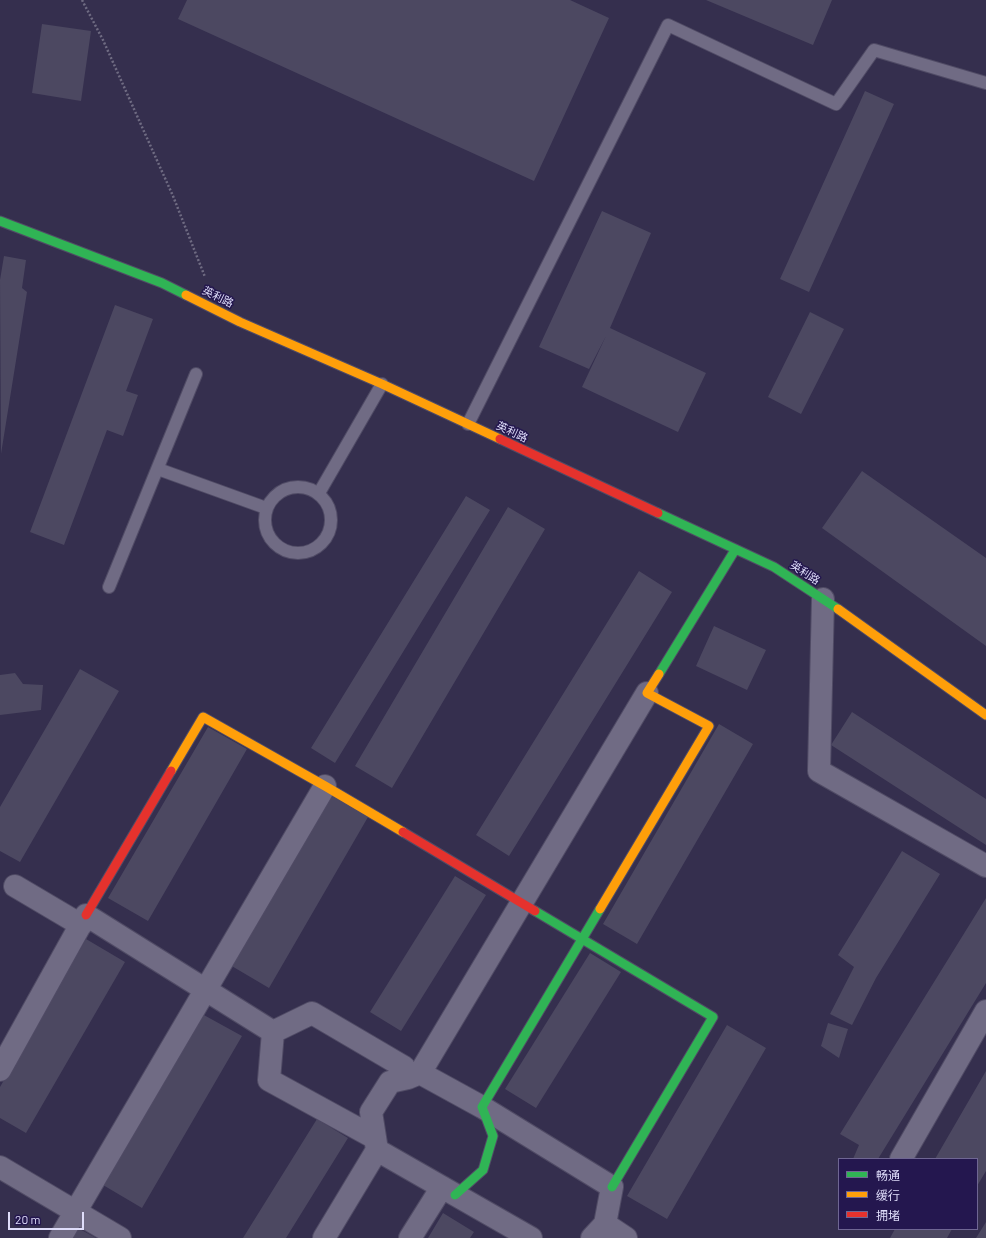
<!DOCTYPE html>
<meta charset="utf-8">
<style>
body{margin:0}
#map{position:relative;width:986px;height:1238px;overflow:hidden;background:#352f4e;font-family:Barlow,"Noto Sans SC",sans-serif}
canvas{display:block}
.legend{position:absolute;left:838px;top:1158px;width:140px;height:72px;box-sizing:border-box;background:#24174f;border:1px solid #6f6693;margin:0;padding:5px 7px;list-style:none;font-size:12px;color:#dfddfa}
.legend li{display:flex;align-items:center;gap:8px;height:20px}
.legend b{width:20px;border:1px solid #6f6693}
.scale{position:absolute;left:8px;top:1212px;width:76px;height:18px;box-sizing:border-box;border:2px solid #dfddfa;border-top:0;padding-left:5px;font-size:12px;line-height:14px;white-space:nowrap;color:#dfddfa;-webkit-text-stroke:3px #24174f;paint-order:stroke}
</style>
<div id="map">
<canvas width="986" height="1238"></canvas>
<ul class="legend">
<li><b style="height:5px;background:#30b455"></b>畅通</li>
<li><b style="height:5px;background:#ff9f0a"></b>缓行</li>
<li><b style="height:5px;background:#e5322d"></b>拥堵</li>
</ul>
<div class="scale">20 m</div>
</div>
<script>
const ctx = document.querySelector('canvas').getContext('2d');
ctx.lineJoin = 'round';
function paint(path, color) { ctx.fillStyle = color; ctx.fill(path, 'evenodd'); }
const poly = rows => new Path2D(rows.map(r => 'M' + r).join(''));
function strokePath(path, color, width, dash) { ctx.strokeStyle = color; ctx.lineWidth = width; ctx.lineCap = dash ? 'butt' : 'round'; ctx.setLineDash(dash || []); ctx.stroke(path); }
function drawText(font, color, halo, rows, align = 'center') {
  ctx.font = font + ' Barlow,"Noto Sans SC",sans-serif'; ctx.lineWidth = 3; ctx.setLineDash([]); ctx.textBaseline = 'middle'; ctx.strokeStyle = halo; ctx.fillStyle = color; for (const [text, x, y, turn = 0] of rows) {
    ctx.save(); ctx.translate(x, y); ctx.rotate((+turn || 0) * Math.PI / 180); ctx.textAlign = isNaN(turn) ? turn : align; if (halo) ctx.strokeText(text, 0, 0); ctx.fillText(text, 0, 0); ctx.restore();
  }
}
const building = poly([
 [187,0,570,0,609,18,534,181,178,19],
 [706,0,832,0,813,45],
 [42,24,91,31,81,101,32,93],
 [865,91,894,104,809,292,780,279],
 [602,211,651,233,610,328,706,373,678,432,582,387,606,336,589,369,539,347],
 [4,256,26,260,22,288,27,292,1,454,0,280],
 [115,305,153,319,126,391,138,395,123,436,107,430,64,545,30,532],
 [810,312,844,329,801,414,768,397],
 [862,471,986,558,986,646,822,528],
 [466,496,490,510,335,763,311,748],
 [508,507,545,529,392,788,355,766],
 [639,571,672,592,509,856,476,835],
 [714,626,766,650,747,690,696,666],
 [80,669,119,691,20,862,0,851,0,807],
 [15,673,23,684,43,685,41,710,0,715,0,675],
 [852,712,986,799,986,845,831,745],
 [719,724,753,744,637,944,603,924],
 [208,727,247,749,148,921,108,898],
 [329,794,368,817,269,988,230,965],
 [902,851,940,874,876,978,852,1025,830,1014,854,967,838,955],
 [455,876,486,895,401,1031,370,1012],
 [986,898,986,983,878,1159,853,1159,859,1145,840,1134],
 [86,939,125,962,26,1133,0,1118,0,1087],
 [590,953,621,972,536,1108,505,1089],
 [202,1014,242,1036,142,1208,103,1185],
 [828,1023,848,1029,839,1058,821,1046],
 [727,1025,766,1048,667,1219,627,1196],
 [986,1071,986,1171,977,1186,977,1159,935,1159],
 [317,1119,348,1138,286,1238,243,1238],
 [443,1213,474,1232,470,1238,428,1238],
 [986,1222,986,1238,976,1238],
 [78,1228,96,1238,72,1238],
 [895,1229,952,1229,947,1238,890,1238]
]);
const path = poly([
 [82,0,103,40,173,196,205,277]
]);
const lane = poly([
 [468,424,668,25,836,104,874,50,986,83],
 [158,469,266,508],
 '265 520a33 33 0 1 1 66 0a33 33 0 1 1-66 0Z',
 [319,493,382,384],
 [109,587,196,374]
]);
const street = poly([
 [823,599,819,771,986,866],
 [15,886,81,925],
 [273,1032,269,1080,375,1138],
 [273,1032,312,1013,404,1067,408,1078],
 [0,1070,86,915,273,1032],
 [420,1073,647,693],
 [901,1159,986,1011],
 [0,1167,120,1238],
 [605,1224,626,1238],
 [60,1238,325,786],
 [324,1238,377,1150],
 [410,1238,442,1187],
 [531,1238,377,1150,371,1112,390,1082,408,1078,420,1073,482,1107,612,1187,605,1224,592,1238]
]);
const fast = poly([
 [0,221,162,283,186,295],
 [658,513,774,567,838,609],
 [659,674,735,550],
 [535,911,713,1017,612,1187],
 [455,1195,483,1170,493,1136,482,1107,600,909]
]);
const slow = poly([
 [186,295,240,322,382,384,500,439],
 [838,609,986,715],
 [171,771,203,717,325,786,403,832],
 [600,909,709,726,647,693,659,674]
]);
const jam = poly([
 [500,439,658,513],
 [403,832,535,911],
 [86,915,171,771]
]);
const streetNames = [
 ["英利路",218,297,26],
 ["英利路",512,432,25],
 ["英利路",805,573,33]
];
paint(building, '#4c4861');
strokePath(lane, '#504b65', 14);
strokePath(street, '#504b65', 24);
strokePath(fast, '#504b65', 11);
strokePath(slow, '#504b65', 11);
strokePath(jam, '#504b65', 11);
strokePath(path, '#6f6b82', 2.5, [2, 2]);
strokePath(lane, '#706b84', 12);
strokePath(street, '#706b84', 22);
strokePath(fast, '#30b455', 9);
strokePath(slow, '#ff9f0a', 9);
strokePath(jam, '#e5322d', 9);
drawText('11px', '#dfddfa', '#24174f', streetNames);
</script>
